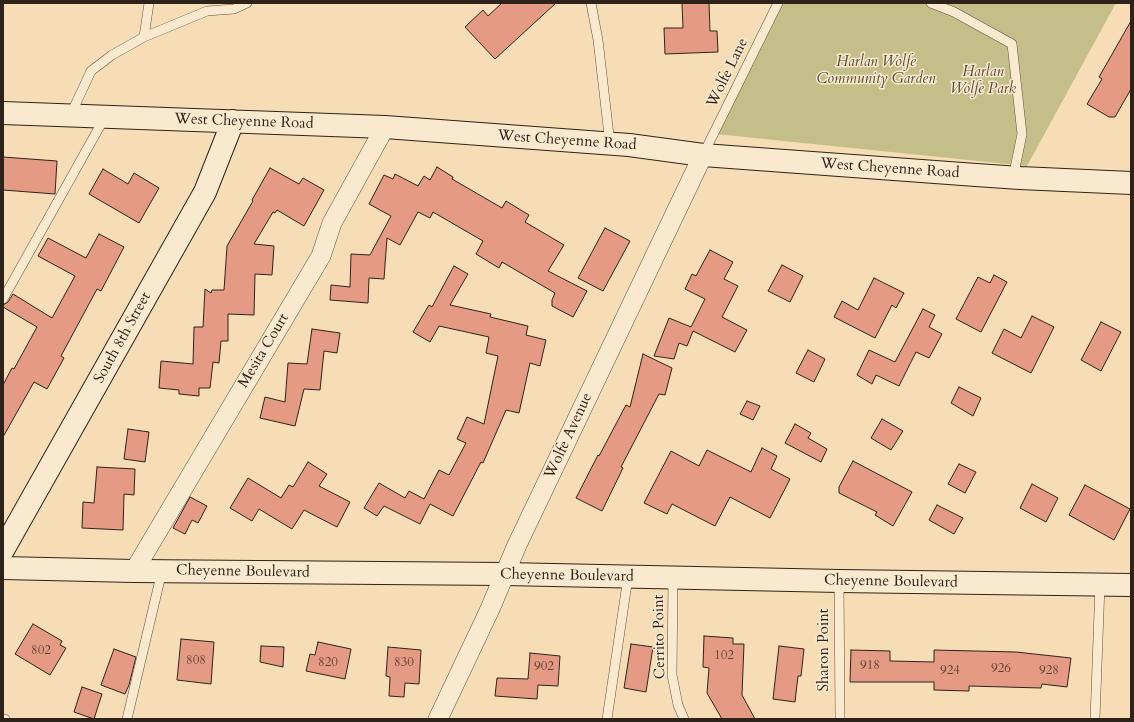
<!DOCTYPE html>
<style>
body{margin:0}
#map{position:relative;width:1134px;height:722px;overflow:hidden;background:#f6ddb5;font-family:Cardo,serif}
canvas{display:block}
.frame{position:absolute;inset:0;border:4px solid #2e231a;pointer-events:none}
</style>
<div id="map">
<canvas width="1134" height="722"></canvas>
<div class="frame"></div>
</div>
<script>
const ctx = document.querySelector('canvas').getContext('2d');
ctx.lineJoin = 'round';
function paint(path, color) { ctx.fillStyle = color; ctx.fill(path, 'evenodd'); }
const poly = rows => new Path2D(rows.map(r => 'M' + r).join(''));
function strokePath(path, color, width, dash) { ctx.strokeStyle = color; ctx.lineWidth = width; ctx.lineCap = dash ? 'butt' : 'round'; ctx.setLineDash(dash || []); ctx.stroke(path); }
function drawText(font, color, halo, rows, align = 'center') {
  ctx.font = font + ' Cardo,serif'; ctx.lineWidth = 3; ctx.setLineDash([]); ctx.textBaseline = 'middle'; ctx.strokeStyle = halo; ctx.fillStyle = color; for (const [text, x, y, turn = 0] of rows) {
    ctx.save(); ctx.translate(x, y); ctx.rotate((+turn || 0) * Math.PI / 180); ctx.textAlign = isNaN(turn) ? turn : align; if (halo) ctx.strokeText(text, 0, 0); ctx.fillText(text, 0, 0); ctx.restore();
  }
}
const green = poly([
 [782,3,1116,3,1027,166,716,134]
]);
const building = poly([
 [502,3,556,3,495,59,465,27,483,10,488,16,502,3],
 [682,3,709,3,710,31,717,31,718,52,665,54,664,28,683,28,682,3],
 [1131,21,1131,89,1115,117,1109,117,1087,104,1102,79,1099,77,1131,21],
 [3,157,57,161,55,194,3,190,3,157],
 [437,167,453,177,452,179,502,208,506,201,529,215,525,222,564,245,548,271,587,291,573,317,552,306,552,300,555,293,502,262,499,268,476,254,483,241,433,212,430,218,418,212,400,245,387,238,384,279,369,278,368,303,330,300,331,285,350,287,351,254,370,255,391,216,369,204,384,175,393,179,395,174,418,186,424,176,430,180,437,167],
 [270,168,299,184,303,178,324,190,304,226,277,210,275,213,273,212,254,244,274,246,272,275,255,274,254,315,228,314,228,341,221,341,219,363,213,362,210,388,199,388,199,396,179,394,179,390,159,388,161,361,193,364,194,327,203,327,205,289,211,293,212,290,224,290,227,246,253,201,252,200,270,168],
 [103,169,128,184,134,173,159,188,139,223,89,194,103,169],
 [605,228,630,241,603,291,578,278,605,228],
 [99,234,124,247,101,291,97,289,61,356,64,358,47,389,34,382,3,437,3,385,12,368,14,369,37,327,3,307,3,305,8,302,13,294,52,318,75,276,38,256,48,238,86,258,99,234],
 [710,250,733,262,724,279,738,286,722,317,747,330,735,352,693,331,687,346,679,343,674,359,654,356,669,318,691,327,705,299,685,289,692,274,696,276,710,250],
 [782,265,803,276,790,302,768,291,782,265],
 [454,266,468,274,450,305,491,314,490,317,528,326,526,335,546,340,540,366,530,363,519,413,506,410,483,463,481,462,453,516,430,504,420,524,384,506,377,516,364,508,379,483,405,498,409,491,424,499,439,470,449,475,466,443,457,439,467,417,484,424,498,356,486,353,489,337,439,326,430,342,413,332,429,305,432,307,454,266],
 [994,275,1007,282,981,332,956,319,978,277,990,283,994,275],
 [874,278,904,293,896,308,892,305,875,338,834,317,842,301,858,310,874,278],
 [923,309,935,315,929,327,942,334,929,358,916,352,899,386,876,375,872,384,857,375,869,350,895,362,923,309],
 [1032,316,1054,327,1031,373,992,353,1004,329,1021,338,1032,316],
 [1101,322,1121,332,1101,371,1081,360,1101,322],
 [312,329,340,333,337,353,324,351,320,390,304,389,295,426,260,418,265,397,285,402,288,363,307,364,312,329],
 [808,350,825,359,814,382,796,373,808,350],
 [643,354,672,368,665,395,659,394,621,467,623,468,602,511,576,498,598,455,599,456,626,405,630,407,643,354],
 [959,387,981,398,973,416,951,403,959,387],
 [747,401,760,406,753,420,740,414,747,401],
 [882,419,903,431,891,450,871,438,882,419],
 [795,424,811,433,808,438,827,449,821,462,785,443,795,424],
 [128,429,149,432,145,462,124,459,128,429],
 [762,448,777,456,771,469,790,479,770,518,730,497,715,526,672,504,667,514,644,503,671,451,699,466,707,450,751,472,762,448],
 [853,461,912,492,893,526,875,515,877,512,839,493,839,487,853,461],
 [308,462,327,474,319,486,350,502,337,527,304,510,292,529,259,509,252,521,230,508,248,478,281,498,289,485,293,487,308,462],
 [959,464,976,472,965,493,948,484,959,464],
 [97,467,135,469,134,495,124,494,123,530,82,528,83,502,94,503,97,467],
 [1032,484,1058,498,1046,522,1020,508,1032,484],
 [1085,485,1130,509,1114,540,1069,515,1085,485],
 [190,497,207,506,198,523,192,520,185,534,173,528,190,497],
 [937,505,963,518,954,534,929,520,937,505],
 [33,624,62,641,60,645,66,648,50,675,15,654,33,624],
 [704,636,733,638,733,644,744,644,742,695,755,719,722,719,707,693,709,668,703,667,704,636],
 [181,639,214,642,211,684,177,680,181,639],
 [318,642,351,649,345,679,306,671,310,654,315,655,318,642],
 [631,644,653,647,646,692,624,688,631,644],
 [261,646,284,647,283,667,260,662,261,646],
 [779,646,804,649,801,676,798,676,795,702,773,699,779,646],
 [388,647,421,650,419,684,405,683,404,697,389,696,390,677,386,676,388,647],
 [114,649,136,657,129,685,125,694,101,685,114,649],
 [851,650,890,651,890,661,934,662,934,650,1016,652,1071,658,1067,687,1042,684,1041,688,969,686,969,691,934,690,934,682,850,682,851,650],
 [530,653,560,656,558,686,538,685,537,699,495,696,497,678,528,679,530,653],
 [82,687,102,694,94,719,74,712,82,687]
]);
const lane = poly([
 [591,3,598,40,610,144],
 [931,3,954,12,1012,44,1022,134,1013,178],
 [144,37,149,3],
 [71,114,91,71,112,55,144,37,207,11,234,9,247,3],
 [703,155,778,3],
 [3,299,105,117],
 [673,578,672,675,678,705,684,719],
 [839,581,840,719],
 [3,719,5,719],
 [127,719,162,571],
 [607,719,628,577],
 [1095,719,1100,585]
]);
const street = poly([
 [134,571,321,256,332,223,385,127],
 [438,719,490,609,517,545,703,155]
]);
const secondary = poly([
 [3,113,385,127,629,145,703,155,976,175,1020,178,1131,183],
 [3,550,205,192,233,121],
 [3,568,134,571,505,574,839,581,1131,585]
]);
const numberNames = [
 ["802",41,651],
 ["102",724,656],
 ["808",196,661],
 ["820",328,663],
 ["830",404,663],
 ["918",870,666],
 ["902",544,667],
 ["926",1001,669],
 ["924",950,671],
 ["928",1049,671]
];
const parkNames = [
 ["Harlan Wolfe",876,63],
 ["Community Garden",876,80],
 ["Harlan",983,73],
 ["Wolfe Park",983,90]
];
const streetNames = [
 ["Wolfe Lane",728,73,-64],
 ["West Cheyenne Road",244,122,2],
 ["West Cheyenne Road",567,141,4],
 ["West Cheyenne Road",890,169,4],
 ["South 8th Street",123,338,-61],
 ["Mesita Court",264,351,-59],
 ["Wolfe Avenue",569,436,-65],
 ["Cheyenne Boulevard",243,572,1],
 ["Cheyenne Boulevard",567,576,1],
 ["Cheyenne Boulevard",891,582,1],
 ["Cerrito Point",660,637,-91],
 ["Sharon Point",825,650,-90]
];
paint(green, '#c4bf88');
paint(building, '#e49a83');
strokePath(building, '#2e231a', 1);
strokePath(lane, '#605241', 10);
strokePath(street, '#605241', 20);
strokePath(secondary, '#2e231a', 24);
strokePath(lane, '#f9e9cf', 9);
strokePath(street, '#f9e9cf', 19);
strokePath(secondary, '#f9e9cf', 22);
drawText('13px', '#5c4134', null, numberNames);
drawText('italic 15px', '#544a36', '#f9e9cf', parkNames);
drawText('15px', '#2e231a', '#f9e9cf', streetNames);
</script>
